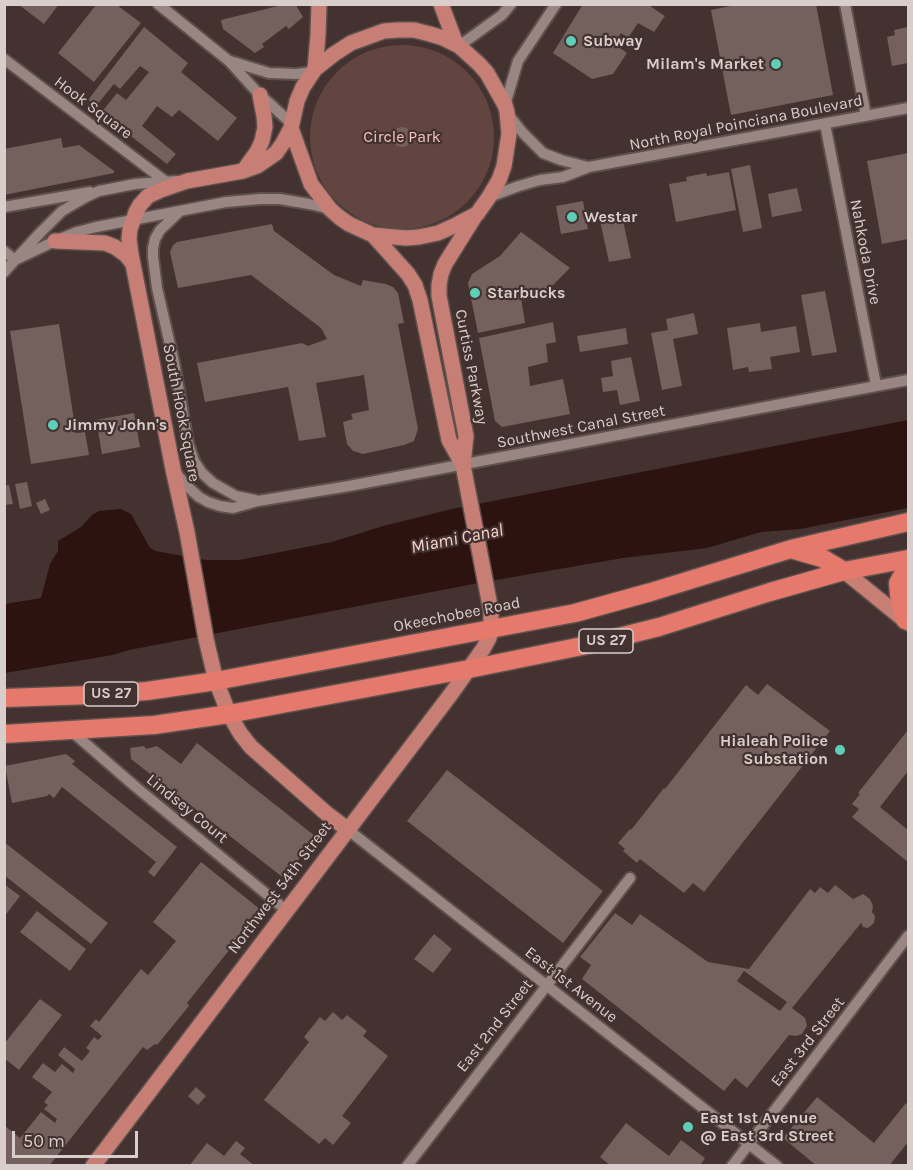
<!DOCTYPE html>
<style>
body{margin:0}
#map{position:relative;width:913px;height:1170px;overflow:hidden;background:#43322f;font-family:Karla,sans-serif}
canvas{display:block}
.frame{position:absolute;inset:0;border:6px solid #d9cecc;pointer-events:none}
.scale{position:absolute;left:12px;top:1131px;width:126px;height:27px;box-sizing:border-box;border:3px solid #d9cecc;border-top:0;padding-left:8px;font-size:18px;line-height:21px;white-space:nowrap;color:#d9cecc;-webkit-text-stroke:4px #43322f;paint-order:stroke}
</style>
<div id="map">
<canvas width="913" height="1170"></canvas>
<div class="frame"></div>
<div class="scale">50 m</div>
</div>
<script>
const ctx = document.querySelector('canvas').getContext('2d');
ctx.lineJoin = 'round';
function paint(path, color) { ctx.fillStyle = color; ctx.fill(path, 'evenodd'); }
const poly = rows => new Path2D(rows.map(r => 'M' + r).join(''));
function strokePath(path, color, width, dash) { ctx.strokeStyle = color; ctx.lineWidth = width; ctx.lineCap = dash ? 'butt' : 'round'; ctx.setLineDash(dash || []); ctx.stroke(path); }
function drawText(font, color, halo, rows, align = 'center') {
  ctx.font = font + ' Karla,sans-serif'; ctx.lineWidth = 4.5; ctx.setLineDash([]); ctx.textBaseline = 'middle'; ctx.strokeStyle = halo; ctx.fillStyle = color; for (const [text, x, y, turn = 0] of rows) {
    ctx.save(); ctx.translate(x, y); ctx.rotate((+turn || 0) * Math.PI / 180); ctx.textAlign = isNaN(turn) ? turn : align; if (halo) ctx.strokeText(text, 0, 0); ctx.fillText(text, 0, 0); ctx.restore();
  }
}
const green = poly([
 '310 137a92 92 0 1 1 184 0a92 92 0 1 1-184 0Z'
]);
const water = poly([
 [908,420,908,508,800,529,761,532,707,548,623,558,484,582,129,650,113,655,5,673,5,604,41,598,50,564,58,551,58,541,81,527,92,515,99,511,121,509,131,514,150,548,156,551,206,560,239,560,332,542,383,526,452,509]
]);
const building = poly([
 [18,4,59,4,44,24],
 [286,4,297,4,297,7,303,17,289,29,286,26,262,44,264,47,255,53,223,29,221,20],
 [583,4,647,4,665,16,654,32,638,23,628,38,621,33,614,44,627,53,613,74,592,79,553,53],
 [740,4,816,4,833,95,731,115,711,10],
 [96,5,117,5,141,23,94,82,58,53],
 [144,27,188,63,181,72,237,118,218,141,179,110,172,117,157,106,142,126,176,154,167,164,101,113,117,93,126,100,149,72,140,66,120,89,114,84,96,106,88,100],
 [908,27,908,63,892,66,887,37,895,35,894,30],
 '392 137a10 10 0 1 1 20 0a10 10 0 1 1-20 0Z',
 [61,138,63,148,79,145,114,171,114,173,4,195,4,149],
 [908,153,908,239,882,244,867,161],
 [750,165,762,228,743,232,731,169],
 [729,172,736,210,676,222,669,184,687,181,686,177,706,173,707,176],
 [797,188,802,211,772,217,768,194],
 [583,201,588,229,561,234,556,206],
 [621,211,631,258,609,262,599,216],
 [272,224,274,231,334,275,361,286,363,280,386,284,393,287,398,293,404,323,398,324,418,429,414,441,404,445,363,454,353,451,347,444,343,422,353,419,351,414,369,410,364,375,316,383,326,437,299,441,288,387,205,402,197,363,302,343,308,346,327,339,321,328,251,275,178,288,170,252,173,245,177,242],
 [521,232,570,268,539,299,530,289,521,298,525,323,478,333,468,283,472,274,500,256],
 [825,291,837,352,812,356,801,295],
 [694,313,698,334,673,339,682,386,662,390,651,333,668,330,666,319],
 [553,322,556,342,546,344,548,362,528,367,530,386,563,379,570,414,502,427,495,421,479,338],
 [760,323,761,332,796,326,800,352,770,357,772,369,749,372,748,367,733,370,727,328],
 [59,324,76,433,85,432,89,455,31,464,10,331],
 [626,328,628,344,580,352,577,336],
 [631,357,640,401,620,405,617,390,603,392,601,378,613,376,611,361],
 [134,413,140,447,102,454,96,420],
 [27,482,32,506,20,509,15,484],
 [9,485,13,504,4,505,4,486],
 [45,499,50,510,41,514,36,503],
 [767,684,830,731,704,892,693,883,684,893,640,859,637,863,623,851,625,849,618,843,630,829,631,830,664,788,665,789,746,685,758,695],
 [908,730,908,771,880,807,908,830,908,862,852,817,859,809,852,804,860,794,858,793],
 [197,743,315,836,285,879,131,759,130,748,144,746,146,749,157,746,181,764],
 [66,754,75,761,72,764,177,847,154,877,148,872,156,862,62,787,54,798,49,794,47,796,12,803,5,766],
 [447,770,603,891,563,943,407,821],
 [4,842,108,923,91,944,4,875],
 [201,862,261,910,187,1003,189,1006,157,1045,155,1044,147,1050,143,1047,49,1166,5,1166,5,1126,20,1138,41,1112,55,1123,57,1119,44,1109,48,1105,44,1102,52,1092,32,1077,43,1063,55,1072,62,1064,73,1073,75,1069,58,1055,64,1047,82,1061,90,1051,86,1048,94,1037,98,1040,102,1036,90,1026,96,1019,99,1022,141,969,148,975,176,941,153,922],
 [4,884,20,896,4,917],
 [835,885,853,899,863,894,870,899,873,906,872,912,875,916,874,923,868,928,863,927,861,923,792,1008,805,1018,807,1026,802,1034,796,1036,789,1035,747,1088,735,1078,724,1091,582,979,591,965,580,957,615,913,632,925,640,914,708,962,749,969,810,889,815,893,820,887,828,893],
 [744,971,787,1002,780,1011,737,981],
 [37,911,86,949,70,971,20,932],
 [434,934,452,949,433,973,414,959],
 [40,999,62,1015,19,1070,4,1058,4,1044],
 [333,1012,342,1020,347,1015,367,1031,363,1036,388,1056,342,1116,351,1123,333,1145,325,1138,319,1144,264,1100,309,1042,304,1037,320,1017,325,1021],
 [196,1087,206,1096,198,1105,188,1096],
 [817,1097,874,1143,906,1103,908,1105,908,1142,889,1166,817,1166,783,1138],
 [626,1123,669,1156,681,1140,705,1158,700,1166,611,1166,600,1157],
 [236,1141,245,1148,240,1154,255,1166,189,1166,207,1143,224,1156]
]);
const minor = poly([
 [158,4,229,61,257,92,292,124],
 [845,4,866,116],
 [459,46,502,15,511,4],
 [4,59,165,181],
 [230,61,269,73,297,74,312,72],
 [505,105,518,61,556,4],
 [507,113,523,133,543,153,561,160,588,167],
 [825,124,876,385],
 [489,197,519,186,540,180,563,177,589,167,908,108],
 [4,207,90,192],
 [180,211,160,230,155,239,153,248,153,257,157,288,174,362,188,443,194,461,202,473,213,483,236,496,255,500],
 [4,251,15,260],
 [15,260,55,241,77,232,96,227,226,202,260,199,280,199,309,204,330,209],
 [4,272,39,234,62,211,86,197,99,191,135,184,176,181],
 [175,472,188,487,199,497,208,502,220,506,233,508,258,501,349,486,908,380],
 [70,730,137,788,286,910],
 [347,829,777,1166],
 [407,1166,630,878],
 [732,1166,908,936]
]);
const major = poly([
 [441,4,456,44],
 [398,30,414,30,430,34,443,38,459,46,479,64,487,73,505,105,507,112,509,134,504,166,499,180,489,197,477,214,456,225,438,233,419,237,406,238,373,235,349,224,339,217,330,209,311,184,291,128,297,101,303,87,315,69,334,54,351,43,384,31,398,30],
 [315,69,318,35,319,4],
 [291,128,283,143,276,153,257,166,243,171,187,181,161,190,148,196,140,205,136,212,130,229,129,239,131,254,173,469,187,532,206,639,216,681,229,714,240,733,251,747,326,813,347,829],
 [244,170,257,152,262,141,265,127,264,116,260,95],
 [55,241,105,243,115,247,126,255,133,264],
 [463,465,466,436,439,296,439,285,441,274,445,264,475,216],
 [844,571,908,623],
 [93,1166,451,694,483,649,489,638,491,629,491,611,463,465,449,440,420,300,415,285,408,274,373,235]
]);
const highway = poly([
 [794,550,822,558,844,571],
 [905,620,899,595,898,583,908,565],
 [4,698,93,695,147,691,216,681,575,613,651,592,791,549,908,522],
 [4,734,154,725,229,714,469,669,587,645,659,627,770,592,844,571,908,559]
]);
const markers = [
 [571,41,6,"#5eceb8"],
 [776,64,6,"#5eceb8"],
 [572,217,6,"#5eceb8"],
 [475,293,6,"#5eceb8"],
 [53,425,6,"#5eceb8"],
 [840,750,6,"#5eceb8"],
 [688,1127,6,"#5eceb8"]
];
const shields = [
 [606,641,54],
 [111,694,54]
];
const shieldNames = [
 ["US 27",606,641],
 ["US 27",111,694]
];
const poiNames = [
 ["Subway",583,41],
 ["Milam's Market",764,64,"right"],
 ["Westar",584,217],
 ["Starbucks",487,293],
 ["Jimmy John's",65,425],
 ["Hialeah Police",828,741,"right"],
 ["Substation",828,759,"right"],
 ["East 1st Avenue",700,1118],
 ["@ East 3rd Street",700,1136]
];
const streetNames = [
 ["Hook Square",93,108,37],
 ["North Royal Poinciana Boulevard",746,123,-11],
 ["Nahkoda Drive",865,252,79],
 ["Curtiss Parkway",471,367,79],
 ["South Hook Square",181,413,79],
 ["Southwest Canal Street",581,427,-11],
 ["Okeechobee Road",457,615,-11],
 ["Lindsey Court",187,809,39],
 ["Northwest 54th Street",280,888,-53],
 ["East 1st Avenue",571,985,38],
 ["East 2nd Street",495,1026,-52],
 ["East 3rd Street",808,1042,-52]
];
const parkNames = [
 ["Circle Park",402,137]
];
const waterNames = [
 ["Miami Canal",457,539,-11]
];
paint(green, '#624540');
paint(water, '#2d1310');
paint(building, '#74615e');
strokePath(minor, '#5e504d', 14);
strokePath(major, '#5e504d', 18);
strokePath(highway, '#5e504d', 21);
strokePath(minor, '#998582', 10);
strokePath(major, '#c77e75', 15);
strokePath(highway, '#e5796c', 18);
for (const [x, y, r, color] of markers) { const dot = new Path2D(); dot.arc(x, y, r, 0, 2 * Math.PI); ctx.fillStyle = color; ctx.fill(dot); strokePath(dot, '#43322f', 2); }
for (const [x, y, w] of shields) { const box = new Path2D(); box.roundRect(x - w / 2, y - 12, w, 24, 4.5); ctx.fillStyle = '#43322f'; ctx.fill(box); strokePath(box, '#d9cecc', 1.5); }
drawText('bold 15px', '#d9cecc', null, shieldNames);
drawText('bold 16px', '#d9cecc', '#43322f', poiNames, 'left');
drawText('16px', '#d9cecc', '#43322f', streetNames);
drawText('16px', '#f7c5bd', '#43322f', parkNames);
drawText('italic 18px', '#fad3cd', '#43322f', waterNames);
</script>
